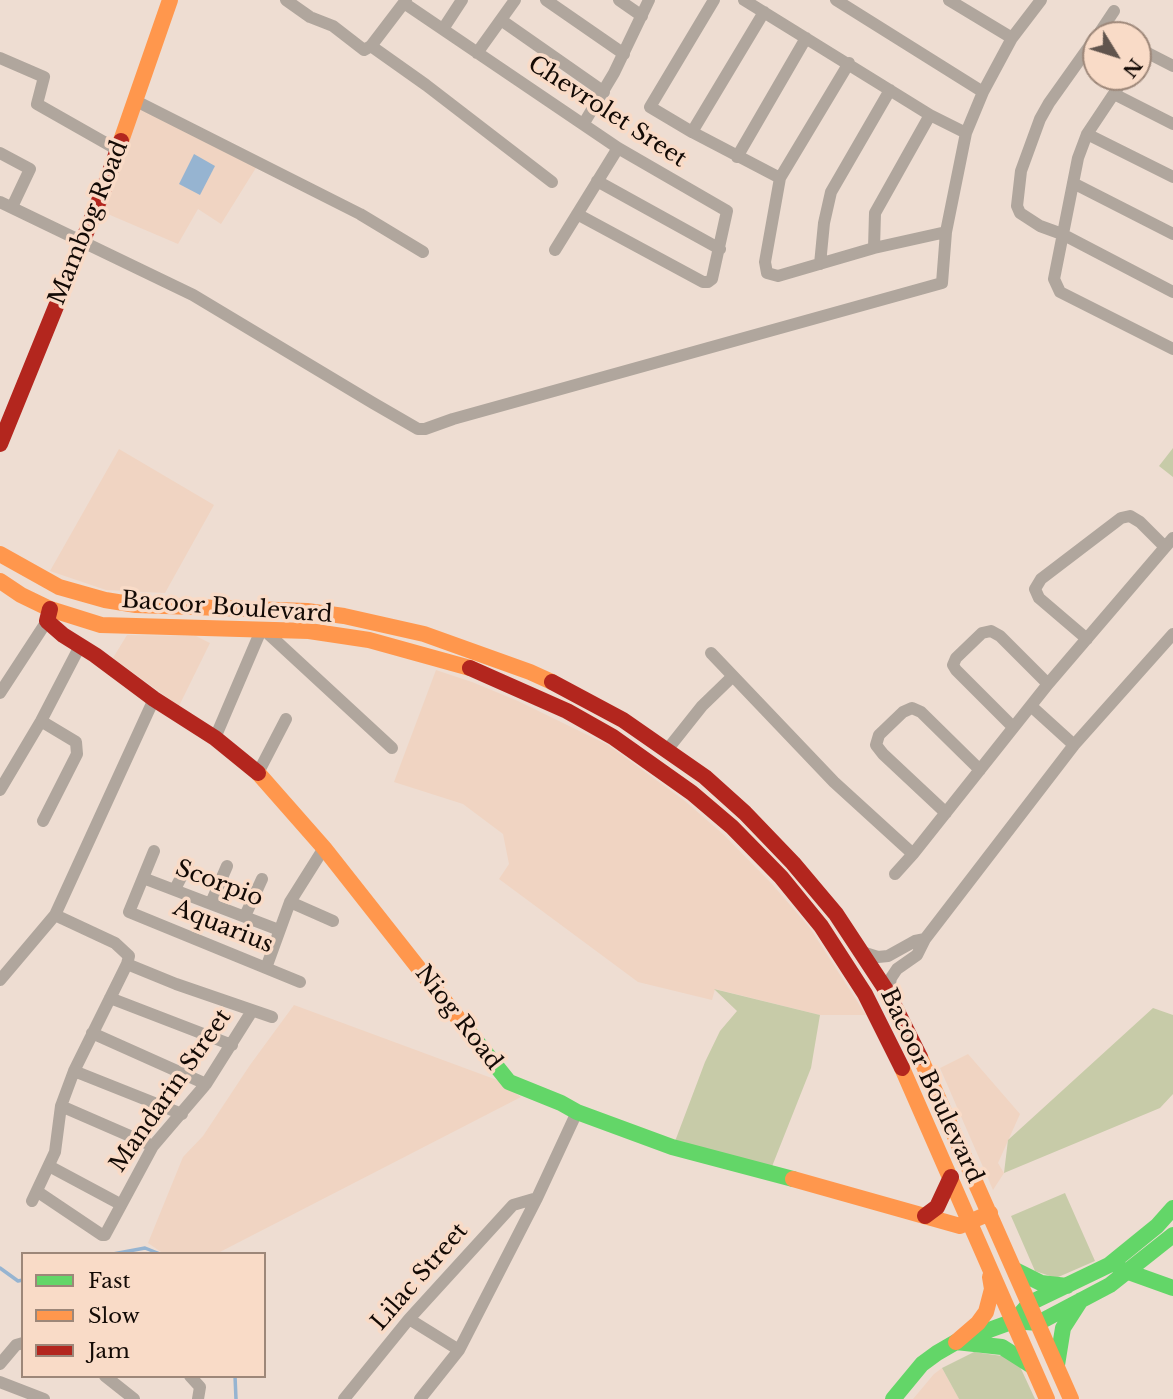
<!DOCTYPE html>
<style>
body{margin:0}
#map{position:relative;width:1173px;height:1399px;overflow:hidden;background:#eeddd2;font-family:"Libre Baskerville",serif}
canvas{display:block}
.legend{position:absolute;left:21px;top:1252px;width:245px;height:126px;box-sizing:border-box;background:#f9dbc7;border:2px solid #9d8779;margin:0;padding:9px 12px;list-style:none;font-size:21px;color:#130a05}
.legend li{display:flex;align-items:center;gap:14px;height:35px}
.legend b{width:35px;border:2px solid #9d8779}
.north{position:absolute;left:1082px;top:21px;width:70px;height:70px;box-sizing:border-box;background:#f9dbc7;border:2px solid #9d8779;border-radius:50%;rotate:128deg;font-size:19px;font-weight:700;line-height:28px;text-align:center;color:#130a05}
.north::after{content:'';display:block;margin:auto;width:24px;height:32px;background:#60544d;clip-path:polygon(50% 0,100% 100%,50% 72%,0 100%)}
</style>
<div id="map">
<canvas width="1173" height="1399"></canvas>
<ul class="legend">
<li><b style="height:9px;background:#63d668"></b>Fast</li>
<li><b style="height:9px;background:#ff974d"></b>Slow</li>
<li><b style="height:9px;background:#b3261e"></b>Jam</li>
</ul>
<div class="north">N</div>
</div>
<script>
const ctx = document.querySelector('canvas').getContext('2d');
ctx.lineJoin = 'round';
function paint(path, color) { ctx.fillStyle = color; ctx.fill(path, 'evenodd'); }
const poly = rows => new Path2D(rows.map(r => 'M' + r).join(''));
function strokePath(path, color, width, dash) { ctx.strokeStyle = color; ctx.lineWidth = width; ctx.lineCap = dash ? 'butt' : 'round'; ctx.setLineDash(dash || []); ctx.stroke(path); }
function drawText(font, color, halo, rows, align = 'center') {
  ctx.font = font + ' "Libre Baskerville",serif'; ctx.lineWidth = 7; ctx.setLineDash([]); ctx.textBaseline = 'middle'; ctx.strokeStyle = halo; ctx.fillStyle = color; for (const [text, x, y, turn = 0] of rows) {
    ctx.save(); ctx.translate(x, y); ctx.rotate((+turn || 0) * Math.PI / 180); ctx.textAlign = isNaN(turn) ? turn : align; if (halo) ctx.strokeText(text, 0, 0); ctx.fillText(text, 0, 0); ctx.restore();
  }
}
const built = poly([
 [136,101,259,163,221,224,198,209,178,244,96,209],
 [119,449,214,505,165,593,106,590,50,571],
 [127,635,196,636,210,643,179,706,113,658],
 [436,670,472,682,518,701,608,745,685,801,724,835,772,884,810,928,866,1015,820,1015,715,989,712,1000,638,982,499,879,509,864,503,834,463,804,394,782],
 [294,1005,497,1080,521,1097,216,1254,164,1254,148,1243,183,1157,203,1136,250,1065],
 [968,1054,1020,1114,998,1163,1004,1173,993,1190,940,1068],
 [942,1368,959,1399,913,1399,934,1374]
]);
const green = poly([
 [1173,448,1173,477,1159,466],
 [714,989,820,1015,811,1068,771,1169,674,1144,705,1062,720,1031,737,1011],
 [1153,1008,1173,1015,1173,1094,1160,1108,1004,1173,1008,1140],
 [1065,1193,1095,1261,1056,1278,1035,1271,1011,1216],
 [974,1352,1016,1358,1035,1399,959,1399,942,1368]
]);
const water = poly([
 [194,154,215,166,200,195,179,184]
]);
const stream = poly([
 [113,1254,145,1248,160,1254],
 [0,1268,18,1281,23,1280],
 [235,1376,236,1399]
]);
const street = poly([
 [286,0,310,17,333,26,364,50,371,46,406,0],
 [546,0,624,54],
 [619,0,642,16],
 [714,0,650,107,692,132,780,178],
 [744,0,930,115,966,133],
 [836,0,983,92],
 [949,0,1012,38],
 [404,3,618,148,727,211,712,279,708,282,703,282,577,214],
 [501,20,604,92],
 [1104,26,1114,11],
 [443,29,462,0],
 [1098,35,1104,26,1118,35],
 [1096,37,1049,103,1040,119,1021,171,1017,206,1020,213,1040,226,1062,234,1173,292],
 [371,46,426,85,552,182],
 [1138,48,1173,66],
 [477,53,515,0],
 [0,58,44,77,37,104,118,150],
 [849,63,780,178,765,262,767,273,778,276,874,248,946,232],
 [1125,77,1087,134,1078,158,1054,279,1060,292,1173,349],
 [1114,94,1173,124],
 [136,101,360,214,423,252],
 [584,123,614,73,649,0],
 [692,132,764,12],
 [1087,134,1173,177],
 [0,153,30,169,12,207],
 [737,157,806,38],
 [597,181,720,249],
 [1073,183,1173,234],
 [0,202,193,295,373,403,418,429,425,429,453,419,942,283,946,232,966,133,983,92,1012,38,1041,0],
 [874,248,875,213,930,115],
 [555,250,618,148],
 [820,264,824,223,831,192,890,90],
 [1087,639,1039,598,1035,589,1041,579,1121,518,1130,516,1140,522,1165,547],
 [711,653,834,782,913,854,1048,684,1173,538],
 [0,693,47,621],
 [1031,706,1074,745],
 [41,721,76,742,77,754,43,821],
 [1013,727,956,670,953,665,956,658,982,633,991,631,1000,636,1048,684],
 [215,738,262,628,392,748],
 [667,750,702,706,733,676],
 [258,773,286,719],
 [0,790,41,721,80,646],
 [946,813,883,754,876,745,879,735,903,712,912,708,921,712,980,770],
 [154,851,129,912,300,982],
 [895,874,913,854],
 [143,878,279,930],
 [175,889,188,864],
 [290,902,333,921],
 [211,903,227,866],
 [245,916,262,879],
 [862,952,878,957,888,956,915,941,925,939],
 [127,964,176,984,272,1017],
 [266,968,290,902,324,848],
 [0,980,55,915,154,699],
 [888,993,891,978,897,969,917,955,925,939,1074,745,1173,634],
 [110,998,232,1045],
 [92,1033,206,1084],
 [74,1071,182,1114],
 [61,1106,153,1146],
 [49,1166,120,1204],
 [38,1192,102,1235,105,1235,153,1146,206,1084,252,1011],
 [32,1201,55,1152,61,1106,74,1071,127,964,129,956,115,943,55,915],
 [409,1319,459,1350],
 [0,1364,16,1345,23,1343],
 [105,1376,134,1399],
 [190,1376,200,1387,198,1399],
 [0,1382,44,1399],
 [344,1399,409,1319,513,1205,537,1198],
 [420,1399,459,1350,537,1198,577,1112]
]);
const fast = poly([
 [469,1032,509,1082,561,1103,577,1112,672,1147,793,1179],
 [1120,1269,1173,1288],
 [1015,1270,1041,1283,1067,1286],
 [1021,1313,1030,1303,1109,1265,1157,1226,1173,1208],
 [956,1342,1002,1347,1032,1366],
 [1057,1365,1063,1328,1081,1300],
 [893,1399,922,1364,937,1353,956,1342,1014,1321,1038,1323,1110,1285,1173,1235]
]);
const slow = poly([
 [121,141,170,0],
 [0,554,59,587,105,600,136,605,307,611,344,616,424,634,530,672,552,682],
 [0,581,21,595,50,609,101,625,309,631,369,640,470,668],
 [258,773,324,848,469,1032],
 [920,1057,1071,1399],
 [902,1068,1047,1399],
 [793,1179,960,1226,990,1213],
 [956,1342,978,1323,986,1312,992,1289,990,1277]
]);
const jam = poly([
 [0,444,103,191,121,141],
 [50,609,47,621,63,635,95,655,154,699,215,738,258,773],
 [470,668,567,711,613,737,692,793,732,827,781,877,821,926,865,994,902,1068],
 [552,682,623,720,705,777,745,813,793,863,836,914,888,993,920,1057],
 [925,1216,937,1207,951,1177]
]);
const streetNames = [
 ["Chevrolet Sreet",607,112,33],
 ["Mambog Road",89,223,-68],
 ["Bacoor Boulevard",227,608,4],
 ["Scorpio",219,884,21],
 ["Aquarius",223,927,22],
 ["Niog Road",458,1018,52],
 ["Bacoor Boulevard",931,1086,65],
 ["Mandarin Street",171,1091,-55],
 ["Lilac Street",420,1277,-49]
];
paint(built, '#f0d4c2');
paint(green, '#c7cba8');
paint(water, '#96b4d1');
strokePath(stream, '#96b4d1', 3.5);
strokePath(street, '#b0a69d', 12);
strokePath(fast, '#63d668', 16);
strokePath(slow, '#ff974d', 16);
strokePath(jam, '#b3261e', 16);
drawText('23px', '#130a05', '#f9dbc7', streetNames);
</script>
